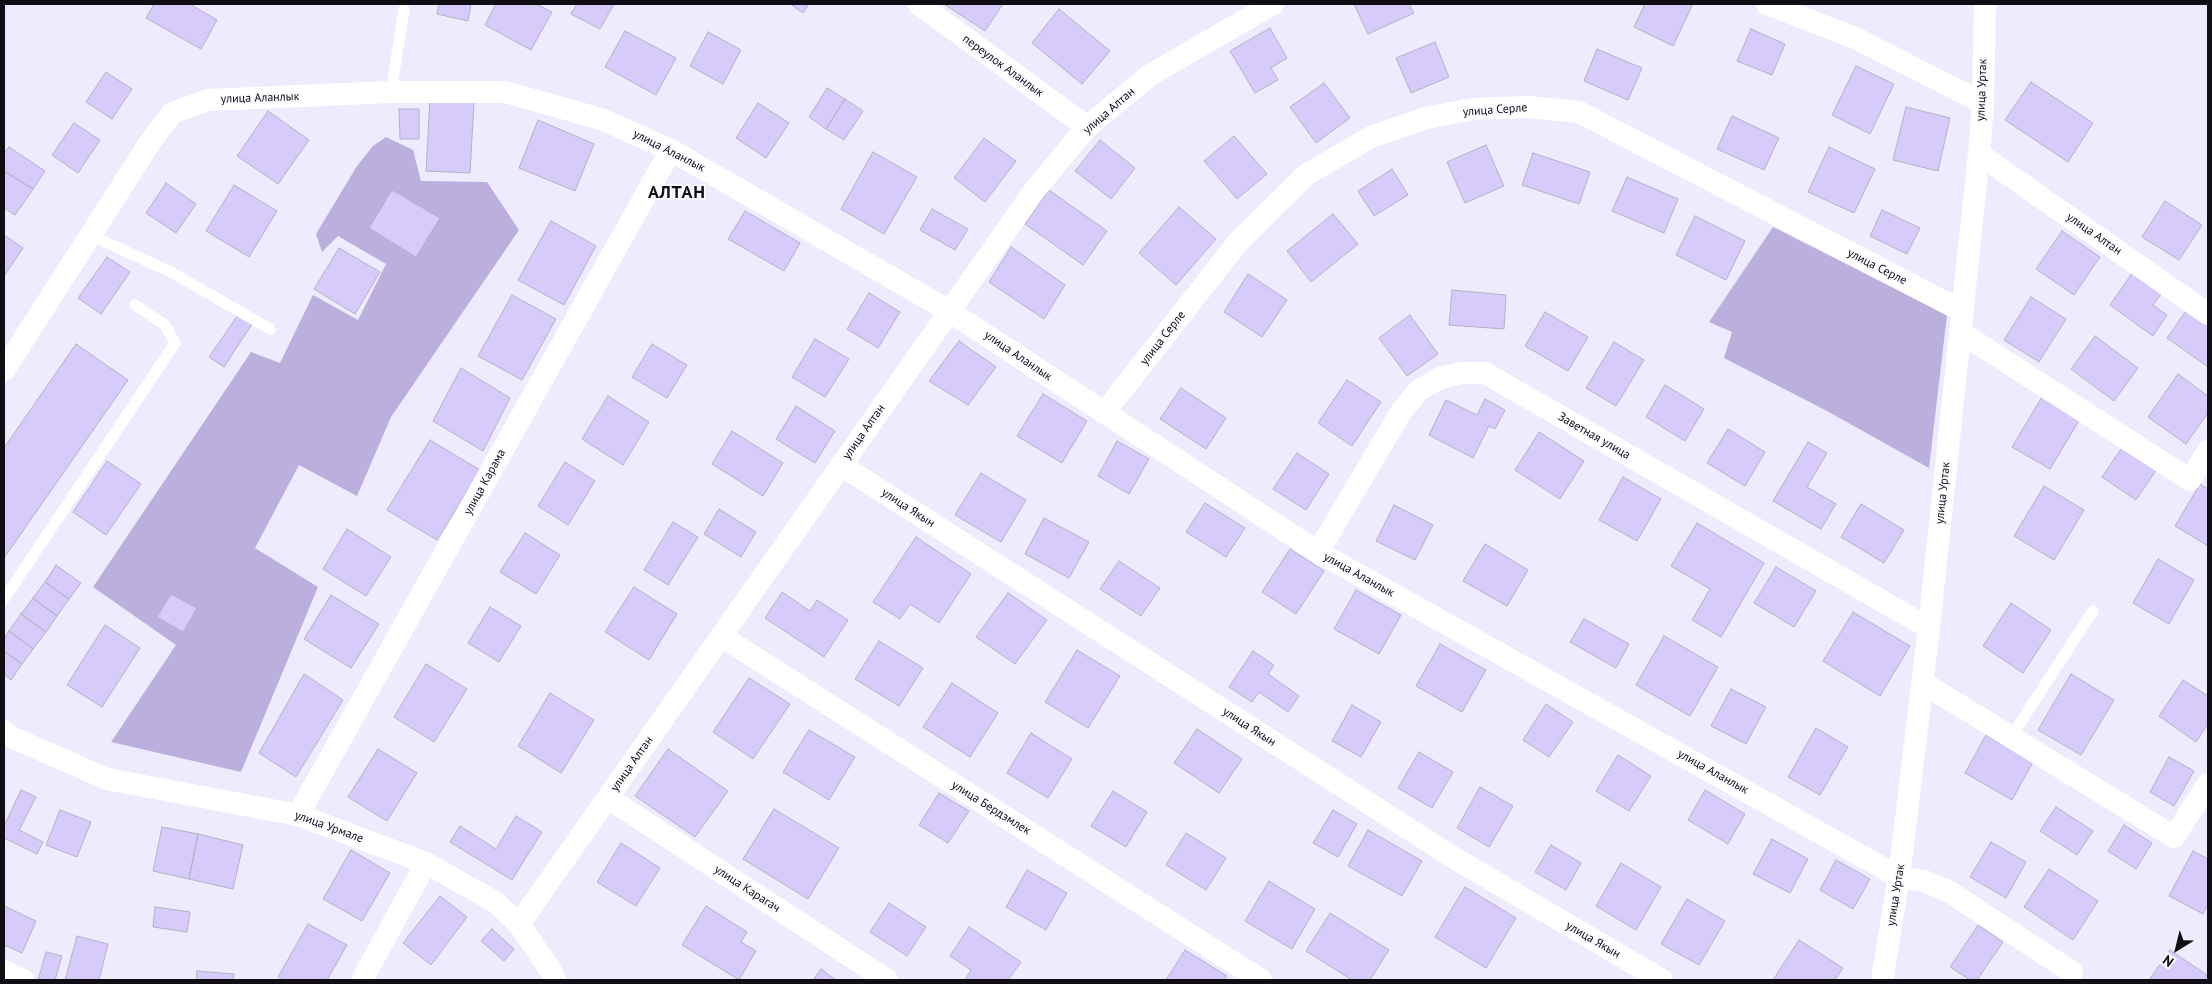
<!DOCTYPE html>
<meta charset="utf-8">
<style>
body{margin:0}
#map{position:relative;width:2212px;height:984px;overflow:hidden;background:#efebfe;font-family:"PT Sans",sans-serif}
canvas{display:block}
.frame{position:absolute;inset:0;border:5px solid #100e14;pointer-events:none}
.north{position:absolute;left:2152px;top:924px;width:50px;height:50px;-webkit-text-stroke:4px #fcfbff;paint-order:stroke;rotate:216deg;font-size:14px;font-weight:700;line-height:20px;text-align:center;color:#100e14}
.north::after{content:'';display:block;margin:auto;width:18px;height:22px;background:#100e14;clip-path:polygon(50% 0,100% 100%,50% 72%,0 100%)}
</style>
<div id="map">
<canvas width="2212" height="984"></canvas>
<div class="frame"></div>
<div class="north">N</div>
</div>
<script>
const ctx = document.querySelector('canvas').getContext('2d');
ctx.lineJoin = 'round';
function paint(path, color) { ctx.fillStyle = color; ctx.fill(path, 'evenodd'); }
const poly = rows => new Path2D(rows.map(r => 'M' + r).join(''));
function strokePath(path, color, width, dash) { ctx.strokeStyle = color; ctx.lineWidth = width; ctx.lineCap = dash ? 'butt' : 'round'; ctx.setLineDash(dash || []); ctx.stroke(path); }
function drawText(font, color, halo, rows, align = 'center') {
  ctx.font = font + ' "PT Sans",sans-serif'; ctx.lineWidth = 4; ctx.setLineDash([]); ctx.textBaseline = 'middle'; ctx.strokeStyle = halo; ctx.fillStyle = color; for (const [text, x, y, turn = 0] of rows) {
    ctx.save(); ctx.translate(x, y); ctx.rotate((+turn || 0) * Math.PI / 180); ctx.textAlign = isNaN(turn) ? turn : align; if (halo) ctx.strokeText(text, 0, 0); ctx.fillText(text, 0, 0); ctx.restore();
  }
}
const forest = poly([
 [386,137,413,150,421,181,487,182,519,230,391,417,357,496,299,465,255,548,318,587,241,772,111,742,176,645,93,587,251,352,280,363,313,295,358,320,386,264,338,236,322,252,316,234,357,166,373,146],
 [1773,227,1947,315,1929,468,1827,411,1724,358,1732,332,1709,322]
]);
const building = poly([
 [154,4,194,4,193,6,217,20,201,49,146,18,154,4],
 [439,4,471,4,468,21,437,14,439,4],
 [496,4,536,4,552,12,531,50,485,25,496,4],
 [577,4,614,4,600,29,571,14,577,4],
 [790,4,809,4,803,13,790,4],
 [944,4,1003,4,985,31,944,4],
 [1354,4,1409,4,1414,13,1368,34,1354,4],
 [1645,4,1693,4,1673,46,1634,27,1645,4],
 [1059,9,1110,51,1082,84,1032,43,1059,9],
 [1270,28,1287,58,1271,68,1278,80,1255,93,1230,51,1270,28],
 [1751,29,1785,44,1772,75,1737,61,1751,29],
 [625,31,676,58,656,95,605,67,625,31],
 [708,32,741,50,723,84,690,66,708,32],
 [1435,42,1449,77,1411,93,1396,58,1435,42],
 [1597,49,1642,68,1628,100,1584,81,1597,49],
 [1856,66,1894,84,1870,134,1832,115,1856,66],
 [106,72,132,89,112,119,86,102,106,72],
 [2031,82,2093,123,2068,162,2005,120,2031,82],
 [1324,83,1350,118,1316,143,1290,107,1324,83],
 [827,88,845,99,826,129,809,117,827,88],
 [430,99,474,102,470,173,426,171,430,99],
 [845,99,863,111,844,140,826,129,845,99],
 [758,103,789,123,766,158,736,138,758,103],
 [1906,107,1950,118,1938,171,1893,160,1906,107],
 [399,109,419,109,419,139,400,139,399,109],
 [268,111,309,140,278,184,237,156,268,111],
 [1732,116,1779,138,1764,170,1717,149,1732,116],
 [538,120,594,144,575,191,519,168,538,120],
 [74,123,100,140,78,173,52,155,74,123],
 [1234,136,1267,174,1237,199,1204,161,1234,136],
 [984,138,1016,161,985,202,954,178,984,138],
 [1100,140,1135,168,1111,199,1075,171,1100,140],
 [1486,145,1504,186,1465,203,1447,162,1486,145],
 [9,147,45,171,33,189,4,171,4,153,9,147],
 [1829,147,1875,169,1854,213,1808,192,1829,147],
 [873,152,917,177,884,234,841,209,873,152],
 [1533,153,1590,172,1579,204,1522,185,1533,153],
 [1392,169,1408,195,1374,216,1358,191,1392,169],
 [4,171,33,189,15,215,4,208,4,171],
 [1627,177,1678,199,1664,233,1612,211,1627,177],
 [166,183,196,204,176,233,146,213,166,183],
 [234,185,277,211,249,257,206,231,234,185],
 [392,190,440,218,416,257,369,228,392,190],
 [1049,190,1107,231,1083,265,1025,224,1049,190],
 [2165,201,2202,225,2179,260,2142,237,2165,201],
 [1179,207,1216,239,1176,285,1139,253,1179,207],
 [932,209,968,229,955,250,920,230,932,209],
 [1882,210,1920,228,1907,254,1870,236,1882,210],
 [745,211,800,243,784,271,728,239,745,211],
 [1333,214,1358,244,1311,282,1287,251,1333,214],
 [1695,216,1745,241,1726,280,1676,255,1695,216],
 [551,221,596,246,564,305,518,280,551,221],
 [2062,231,2100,257,2074,295,2036,269,2062,231],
 [4,235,23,248,4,276,4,235],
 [1011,247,1065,285,1044,319,989,282,1011,247],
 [339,248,380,272,355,314,314,289,339,248],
 [107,257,130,272,101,314,78,298,107,257],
 [2135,269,2164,290,2153,305,2167,315,2153,336,2110,305,2135,269],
 [1248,274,1287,300,1262,337,1224,312,1248,274],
 [1452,290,1506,295,1504,329,1449,325,1452,290],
 [869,293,900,312,878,348,847,329,869,293],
 [512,295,556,319,522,380,478,356,512,295],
 [2031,297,2066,319,2039,362,2004,340,2031,297],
 [2188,308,2208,322,2208,367,2167,338,2188,308],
 [1545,312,1588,337,1568,371,1525,346,1545,312],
 [238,315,252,324,224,367,209,357,238,315],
 [1410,315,1438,354,1407,376,1379,338,1410,315],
 [2095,336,2138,368,2114,401,2071,369,2095,336],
 [815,339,849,359,825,397,792,377,815,339],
 [959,341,996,367,968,405,929,381,959,341],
 [1614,342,1644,360,1616,406,1586,388,1614,342],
 [76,344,128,380,4,558,4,448,76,344],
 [652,344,687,365,667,398,632,377,652,344],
 [461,368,510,398,483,451,433,421,461,368],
 [2178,374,2208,396,2208,413,2186,444,2148,417,2178,374],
 [1347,380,1381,402,1352,446,1318,423,1347,380],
 [1665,385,1704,409,1685,441,1646,417,1665,385],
 [1181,388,1226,418,1206,449,1160,419,1181,388],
 [1043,394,1087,421,1062,463,1017,436,1043,394],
 [608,396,649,422,623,465,582,439,608,396],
 [2042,397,2080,419,2050,469,2012,447,2042,397],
 [1485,399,1505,410,1495,429,1489,426,1473,458,1429,435,1446,400,1477,415,1485,399],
 [796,406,835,431,815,463,776,439,796,406],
 [1728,429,1765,452,1745,486,1707,463,1728,429],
 [732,431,783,463,763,496,712,464,732,431],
 [1539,432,1584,461,1560,499,1515,470,1539,432],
 [430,440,480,470,437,540,387,510,430,440],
 [1117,441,1149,459,1129,494,1098,476,1117,441],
 [1808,442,1827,453,1807,487,1836,504,1821,529,1773,501,1808,442],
 [2125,443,2159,466,2136,500,2102,477,2125,443],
 [1297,453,1329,474,1306,510,1273,489,1297,453],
 [107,461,141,484,106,535,73,512,107,461],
 [565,462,595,481,568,525,538,506,565,462],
 [981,473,1026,500,1001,542,955,515,981,473],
 [1623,477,1661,499,1637,541,1599,520,1623,477],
 [2200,484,2208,489,2208,546,2175,526,2200,484],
 [2044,486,2084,510,2054,560,2014,536,2044,486],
 [1205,503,1245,528,1226,557,1186,532,1205,503],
 [1861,504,1904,530,1884,563,1841,537,1861,504],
 [1394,505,1433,525,1415,560,1376,541,1394,505],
 [719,509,756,532,741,557,704,534,719,509],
 [1044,518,1089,542,1069,578,1025,554,1044,518],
 [673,522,698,537,668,585,644,570,673,522],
 [1697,523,1764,563,1721,637,1692,620,1710,589,1671,566,1697,523],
 [347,529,391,557,366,596,323,569,347,529],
 [525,533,560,555,536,594,500,572,525,533],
 [916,537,971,574,939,623,910,604,900,619,873,602,916,537],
 [1485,544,1528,570,1507,606,1463,581,1485,544],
 [1290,549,1324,571,1296,614,1262,592,1290,549],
 [2158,559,2194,580,2169,624,2133,603,2158,559],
 [1119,561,1160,588,1141,616,1100,589,1119,561],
 [56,565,81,583,69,599,45,582,56,565],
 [1776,567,1816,591,1794,627,1754,603,1776,567],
 [45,582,69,599,57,616,33,598,45,582],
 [634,587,677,614,649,660,605,632,634,587],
 [1356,590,1401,615,1379,654,1334,629,1356,590],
 [782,592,810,611,817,600,848,620,824,657,765,618,782,592],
 [1008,593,1047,620,1015,664,976,637,1008,593],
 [171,594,197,608,183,632,157,617,171,594],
 [331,595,379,624,351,668,304,639,331,595],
 [33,598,57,616,46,632,21,614,33,598],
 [2011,603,2051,630,2023,673,1983,646,2011,603],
 [490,607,521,626,499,662,468,643,490,607],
 [1853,612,1910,646,1880,696,1823,661,1853,612],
 [21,614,46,632,33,649,9,631,21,614],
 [1584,619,1629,644,1616,668,1570,642,1584,619],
 [105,625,140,648,102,707,67,685,105,625],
 [9,631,33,649,22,664,4,651,4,639,9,631],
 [1664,636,1718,667,1690,716,1636,685,1664,636],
 [879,641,923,668,899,706,855,679,879,641],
 [1440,644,1486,670,1462,712,1416,686,1440,644],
 [1077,650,1120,676,1088,728,1045,702,1077,650],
 [4,651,22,664,11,680,4,674,4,651],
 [1253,651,1274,665,1268,674,1299,696,1288,712,1259,692,1252,702,1229,687,1253,651],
 [426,664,467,689,434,742,394,717,426,664],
 [304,674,343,700,296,777,259,753,304,674],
 [2071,674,2114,700,2081,755,2038,730,2071,674],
 [749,678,790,704,753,759,713,732,749,678],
 [2183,680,2208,696,2208,724,2196,742,2159,716,2183,680],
 [952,683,998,713,970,757,923,727,952,683],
 [1731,689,1766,707,1746,744,1711,726,1731,689],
 [550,693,594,720,561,773,518,746,550,693],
 [1546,704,1573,722,1549,757,1523,740,1546,704],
 [1352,705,1381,722,1361,757,1332,741,1352,705],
 [1816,728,1848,747,1820,795,1788,777,1816,728],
 [1197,729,1242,759,1219,793,1174,763,1197,729],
 [809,730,855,757,829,800,783,772,809,730],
 [1031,733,1072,759,1048,798,1007,773,1031,733],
 [1986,735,2033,762,2012,800,1965,773,1986,735],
 [378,749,417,773,387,821,348,797,378,749],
 [668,749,728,791,695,837,635,796,668,749],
 [1419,752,1453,772,1432,808,1398,788,1419,752],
 [1618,755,1651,776,1629,811,1596,791,1618,755],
 [2169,757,2194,771,2174,806,2150,792,2169,757],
 [1480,787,1513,806,1489,847,1457,828,1480,787],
 [21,790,36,797,19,830,43,842,37,854,4,838,4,826,21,790],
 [1705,790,1745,814,1728,844,1688,820,1705,790],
 [1113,791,1147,812,1126,847,1091,826,1113,791],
 [939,793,969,811,948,843,919,825,939,793],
 [2056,807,2093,831,2077,855,2040,831,2056,807],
 [774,809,839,848,808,899,743,859,774,809],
 [60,810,91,822,77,857,46,845,60,810],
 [1333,810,1357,824,1338,857,1313,843,1333,810],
 [516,816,542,832,512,880,450,842,460,826,496,849,516,816],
 [2124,825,2152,843,2136,869,2108,851,2124,825],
 [162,827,198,834,189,879,153,871,162,827],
 [1368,830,1422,861,1402,896,1348,866,1368,830],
 [1186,833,1226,858,1206,890,1166,865,1186,833],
 [198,834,243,845,233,889,189,879,198,834],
 [1772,839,1808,859,1790,893,1753,874,1772,839],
 [1991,842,2026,862,2006,898,1970,877,1991,842],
 [621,843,660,868,636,906,597,882,621,843],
 [1551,845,1581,863,1566,890,1535,872,1551,845],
 [351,850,390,873,362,921,323,899,351,850],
 [2193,851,2208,859,2208,904,2203,914,2169,896,2193,851],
 [1836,860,1870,879,1853,909,1820,890,1836,860],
 [1621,863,1661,887,1636,930,1596,906,1621,863],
 [2049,869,2098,901,2073,940,2024,907,2049,869],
 [1027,870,1067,893,1046,930,1006,907,1027,870],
 [1269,881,1315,909,1292,949,1245,921,1269,881],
 [1465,887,1516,918,1486,968,1435,937,1465,887],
 [440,896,467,917,431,965,403,943,440,896],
 [1687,899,1725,921,1699,965,1661,944,1687,899],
 [889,903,926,927,907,956,870,932,889,903],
 [4,906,36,921,22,953,4,945,4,906],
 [706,906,747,932,741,942,756,951,739,980,682,945,706,906],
 [155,907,190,912,187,932,153,927,155,907],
 [1330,913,1389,950,1370,980,1352,980,1306,951,1330,913],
 [308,924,347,945,327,980,283,980,278,977,308,924],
 [1978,925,2003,942,1977,980,1970,980,1950,967,1978,925],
 [969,927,1021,962,1008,980,965,980,971,970,950,956,969,927],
 [492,929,514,949,504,961,481,941,492,929],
 [77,936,108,944,99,980,65,980,77,936],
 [1799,940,1843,968,1835,980,1773,980,1799,940],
 [1185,950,1227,976,1224,980,1166,980,1185,950],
 [2170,950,2207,975,2204,980,2149,980,2170,950],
 [46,952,62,956,55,980,38,980,46,952],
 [821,969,836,980,813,980,821,969],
 [197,971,234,974,233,980,196,980,197,971]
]);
const service = poly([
 [391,92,404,9],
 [90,235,171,272,270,329],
 [4,599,175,343,165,325,135,305],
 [2011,737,2093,611]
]);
const minor = poly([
 [919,4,1087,127],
 [1767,4,1855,38,1983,103],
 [1979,154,2208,314],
 [1960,332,2190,480,2208,451],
 [4,370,151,141,172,113,208,100,391,92,505,92,601,119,671,150,949,311,1318,552,1899,877,1924,881,1948,891,2072,972],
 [1104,413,1239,241,1306,175,1371,137,1426,118,1473,109,1528,107,1579,112,1962,311],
 [841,465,1451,856,1662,980],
 [1318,552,1401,412,1418,391,1440,378,1462,373,1485,373,1929,628],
 [721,636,1261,980],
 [1923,683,2174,837,2208,784],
 [4,731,11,737,107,779,298,815,426,863,495,902,519,924,551,971,555,980],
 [608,798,887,980],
 [298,815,671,150],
 [519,924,1034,191,1087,127,1150,75,1273,4],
 [4,971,23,980],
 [362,980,426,863],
 [1882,980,1899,877,1929,628,1979,154,1983,103,1985,4]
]);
const streetNames = [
 ["переулок Аланлык",1003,66,36],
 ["улица Уртак",1982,90,-88],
 ["улица Аланлык",260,98,-2],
 ["улица Серле",1495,110,-4],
 ["улица Алтан",1109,111,-41],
 ["улица Аланлык",669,151,27],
 ["улица Алтан",2094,234,35],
 ["улица Серле",1877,267,27],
 ["улица Серле",1163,338,-52],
 ["улица Аланлык",1018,356,34],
 ["улица Алтан",864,432,-55],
 ["Заветная улица",1594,436,30],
 ["улица Карама",485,482,-61],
 ["улица Уртак",1943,493,-84],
 ["улица Якын",908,508,33],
 ["улица Аланлык",1359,575,29],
 ["улица Якын",1249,727,33],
 ["улица Алтан",632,764,-55],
 ["улица Аланлык",1713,772,29],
 ["улица Бердэмлек",991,808,32],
 ["улица Урмале",329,827,20],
 ["улица Карагач",747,889,33],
 ["улица Уртак",1896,895,-81],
 ["улица Якын",1593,940,30]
];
const districtNames = [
 ["АЛТАН",677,193]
];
paint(forest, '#baafdd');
paint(building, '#d6cbfb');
strokePath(building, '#b4b1c2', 1);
strokePath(service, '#fff', 11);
strokePath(minor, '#fff', 22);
drawText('12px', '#100e14', '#fcfbff', streetNames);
ctx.letterSpacing = '1px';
drawText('bold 18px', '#100e14', '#fcfbff', districtNames);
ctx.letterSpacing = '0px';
</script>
